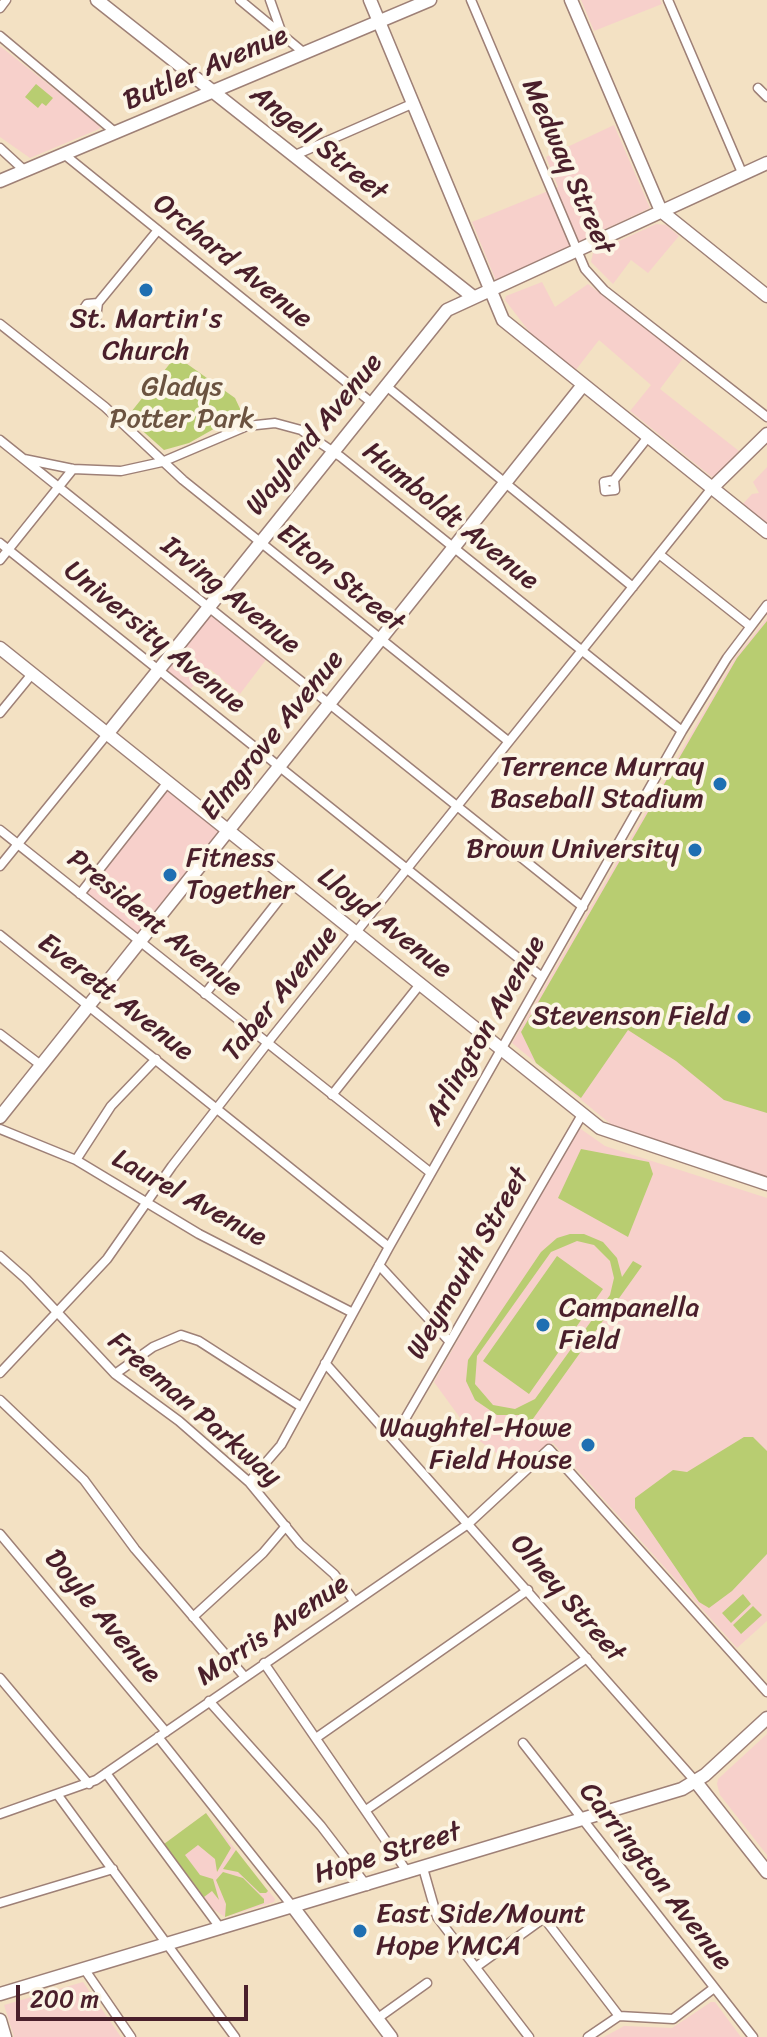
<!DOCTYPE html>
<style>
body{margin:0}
#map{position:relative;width:767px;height:2037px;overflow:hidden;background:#f3e1c3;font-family:Sriracha,sans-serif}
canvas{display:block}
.scale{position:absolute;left:16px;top:1985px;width:232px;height:36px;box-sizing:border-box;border:4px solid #4a1f2b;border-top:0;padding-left:10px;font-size:24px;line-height:28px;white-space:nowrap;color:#4a1f2b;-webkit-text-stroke:6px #fcf5e5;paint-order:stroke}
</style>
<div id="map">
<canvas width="767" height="2037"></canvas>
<div class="scale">200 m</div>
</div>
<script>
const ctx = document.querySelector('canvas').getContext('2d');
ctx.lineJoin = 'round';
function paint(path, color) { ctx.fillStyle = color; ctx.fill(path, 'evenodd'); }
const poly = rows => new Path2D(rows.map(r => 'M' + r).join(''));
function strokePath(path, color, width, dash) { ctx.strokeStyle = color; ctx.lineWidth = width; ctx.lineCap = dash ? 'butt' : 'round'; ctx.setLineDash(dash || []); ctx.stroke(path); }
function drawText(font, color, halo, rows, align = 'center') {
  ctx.font = font + ' Sriracha,sans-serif'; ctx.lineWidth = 8; ctx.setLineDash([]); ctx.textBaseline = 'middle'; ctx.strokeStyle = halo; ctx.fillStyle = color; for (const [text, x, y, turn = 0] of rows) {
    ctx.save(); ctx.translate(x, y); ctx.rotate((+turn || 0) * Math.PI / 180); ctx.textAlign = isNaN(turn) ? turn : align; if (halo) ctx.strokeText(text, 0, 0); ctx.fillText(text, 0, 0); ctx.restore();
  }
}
const built = poly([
 [581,0,660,0,662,4,594,31],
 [0,46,101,126,99,129,30,158,0,137],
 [614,125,650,208,496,281,472,222,558,187,546,157],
 [656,224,666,225,679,236,648,273,631,260,613,284,591,262,593,253],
 [542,282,555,307,588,284,684,357,660,389,739,451,713,478,630,411,651,385,599,340,575,371,531,334,505,300,506,296],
 [767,467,767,530,740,507,752,494,759,493,753,482],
 [212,605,271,653,240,694,210,669,189,690,159,668],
 [767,618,767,1178,613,1126,512,1043,735,658],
 [168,780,229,828,141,939,83,895],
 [578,1127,605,1146,767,1198,767,1621,737,1648,553,1443,517,1468,474,1437,434,1382],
 [767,1734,767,1855,720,1795,717,1784,718,1779],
 [206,1813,275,1899,274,1902,225,1917,213,1909,164,1844],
 [83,1982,121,2037,14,2037,4,2005],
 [711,2002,715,2002,741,2037,604,2037,624,2026,672,2028]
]);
const green = poly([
 [36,84,53,98,46,106,42,103,38,108,25,97],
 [176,356,235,398,242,413,189,443,164,450,127,417],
 [767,621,767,1113,724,1100,676,1061,628,1030,581,1098,536,1063,521,1032,737,658],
 [581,1149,649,1162,653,1174,628,1237,558,1198],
 [570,1234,584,1234,603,1242,617,1258,622,1277,633,1261,642,1266,525,1430,517,1424,523,1415,497,1415,475,1400,466,1381,468,1360,541,1252,557,1238],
 [577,1241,594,1245,610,1261,614,1278,610,1295,535,1399,515,1409,493,1405,475,1384,477,1356,551,1252],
 [557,1256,603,1289,529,1394,483,1361],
 [744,1437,753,1437,767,1451,767,1554,732,1591,709,1608,699,1602,645,1523,635,1508,635,1498,673,1470,687,1472],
 [743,1594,751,1604,731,1623,722,1613],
 [753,1606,762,1615,741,1634,733,1625],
 [206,1813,231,1848,217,1872,215,1859,198,1845,185,1855,200,1875,213,1879,219,1900,212,1891,204,1897,164,1844],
 [236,1850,268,1891,266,1893,260,1893,238,1872,223,1869],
 [223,1872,243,1878,264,1899,264,1903,225,1917,226,1904,216,1880]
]);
const street = poly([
 [240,0,303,52],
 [270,0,281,31],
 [471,0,585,269,604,290,767,417],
 [668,0,743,175],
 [0,8,6,0],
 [0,36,116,133],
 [758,88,767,97],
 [0,148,25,171],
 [65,155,372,403],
 [293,156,414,103],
 [98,303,87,304,83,310,88,320,96,318,98,303,158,230],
 [0,324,105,407,183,480,508,741],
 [385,385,633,587],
 [0,440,583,907],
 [24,459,73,469,121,471,162,462,247,426,275,423,301,430,341,457,682,731],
 [614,480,615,490,605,491,604,482,614,480,648,437],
 [0,543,542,977],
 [659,554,750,626],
 [0,560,73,469],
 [0,713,32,674],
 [0,830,431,1173],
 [0,866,108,733],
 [80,894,168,782],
 [0,935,389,1247],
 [205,994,293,882],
 [0,1034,42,1066],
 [332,1095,421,983],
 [0,1129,76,1160,199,1234,353,1313],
 [76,1160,111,1106,156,1059],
 [0,1256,26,1279,115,1374,179,1421,249,1482,300,1544,334,1574,354,1601],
 [379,1265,449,1341],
 [325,1363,696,1782],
 [0,1373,107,1259,172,1166,273,1036,712,488],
 [115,1374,153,1347,181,1335,199,1341,300,1406],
 [0,1400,84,1480,135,1549,244,1676],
 [394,1438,583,1113],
 [249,1482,281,1445,389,1247,682,731,727,658,767,605],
 [0,1534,166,1732],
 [193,1617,263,1553,286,1526],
 [264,1663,408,1873],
 [0,1678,89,1784],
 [209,1701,321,1826,367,1886],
 [158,1737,293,1907],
 [316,1738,528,1590],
 [523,1743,753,2037],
 [106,1773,221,1929],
 [57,1794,235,2037],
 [366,1810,587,1658],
 [0,1814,96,1780,468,1524,549,1449,767,1692],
 [423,1868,437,1917,529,2037],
 [0,1903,113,1869],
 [476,1967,544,1918,619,2016],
 [85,1970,131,2037],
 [378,2018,427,1983],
 [588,2037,619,2016,673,2019,714,1988]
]);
const secondary = poly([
 [97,0,472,296],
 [370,0,503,320,767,532],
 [571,0,661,211,767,296],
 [0,181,430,0],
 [712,488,767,434],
 [0,648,600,1128,767,1184],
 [108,733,447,310,767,163],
 [0,1117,583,385],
 [696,1782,767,1872],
 [293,1907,391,2037],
 [0,1994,682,1789,705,1775,767,1718],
 [0,2020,5,2037]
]);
const markers = [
 [146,290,8,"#1f6fb2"],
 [720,784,8,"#1f6fb2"],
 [695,850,8,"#1f6fb2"],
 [170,875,8,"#1f6fb2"],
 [744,1017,8,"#1f6fb2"],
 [543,1325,8,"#1f6fb2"],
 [588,1445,8,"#1f6fb2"],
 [360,1931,8,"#1f6fb2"]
];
const streetNames = [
 ["Butler Avenue",206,69,-23],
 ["Angell Street",318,144,39],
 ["Medway Street",567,167,66],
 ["Orchard Avenue",232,262,39],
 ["Wayland Avenue",315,435,-51],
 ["Humboldt Avenue",450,517,39],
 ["Elton Street",340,579,39],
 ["Irving Avenue",230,596,39],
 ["University Avenue",154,638,39],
 ["Elmgrove Avenue",273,736,-51],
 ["President Avenue",154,924,39],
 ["Lloyd Avenue",384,924,38],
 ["Taber Avenue",281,994,-51],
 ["Everett Avenue",115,998,38],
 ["Arlington Avenue",486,1031,-60],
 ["Laurel Avenue",189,1199,29],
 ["Weymouth Street",469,1264,-60],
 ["Freeman Parkway",194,1410,41],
 ["Olney Street",567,1599,49],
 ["Doyle Avenue",102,1617,50],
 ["Morris Avenue",273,1631,-34],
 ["Hope Street",388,1854,-17],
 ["Carrington Avenue",655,1877,52]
];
const poiNames = [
 ["St. Martin's",146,320,"center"],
 ["Church",146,352,"center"],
 ["Terrence Murray",704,768],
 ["Baseball Stadium",704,800],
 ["Brown University",679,850],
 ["Fitness",186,859,"left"],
 ["Together",186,891,"left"],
 ["Stevenson Field",728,1017],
 ["Campanella",559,1309,"left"],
 ["Field",559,1341,"left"],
 ["Waughtel-Howe",572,1429],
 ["Field House",572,1461],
 ["East Side/Mount",376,1915,"left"],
 ["Hope YMCA",376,1947,"left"]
];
const parkNames = [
 ["Gladys",182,388],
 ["Potter Park",182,420]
];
paint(built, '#f7d0cb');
paint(green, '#b8cd71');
strokePath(street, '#9e8077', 11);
strokePath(secondary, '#9e8077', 15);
strokePath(street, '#fff', 8);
strokePath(secondary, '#fff', 12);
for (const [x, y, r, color] of markers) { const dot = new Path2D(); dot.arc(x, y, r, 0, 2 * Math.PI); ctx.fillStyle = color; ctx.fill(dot); strokePath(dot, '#fcf5e5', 3); }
drawText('28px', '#4a1f2b', '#fcf5e5', streetNames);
drawText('28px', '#4a1f2b', '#fcf5e5', poiNames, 'right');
drawText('28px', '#6b5340', '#fcf5e5', parkNames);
</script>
